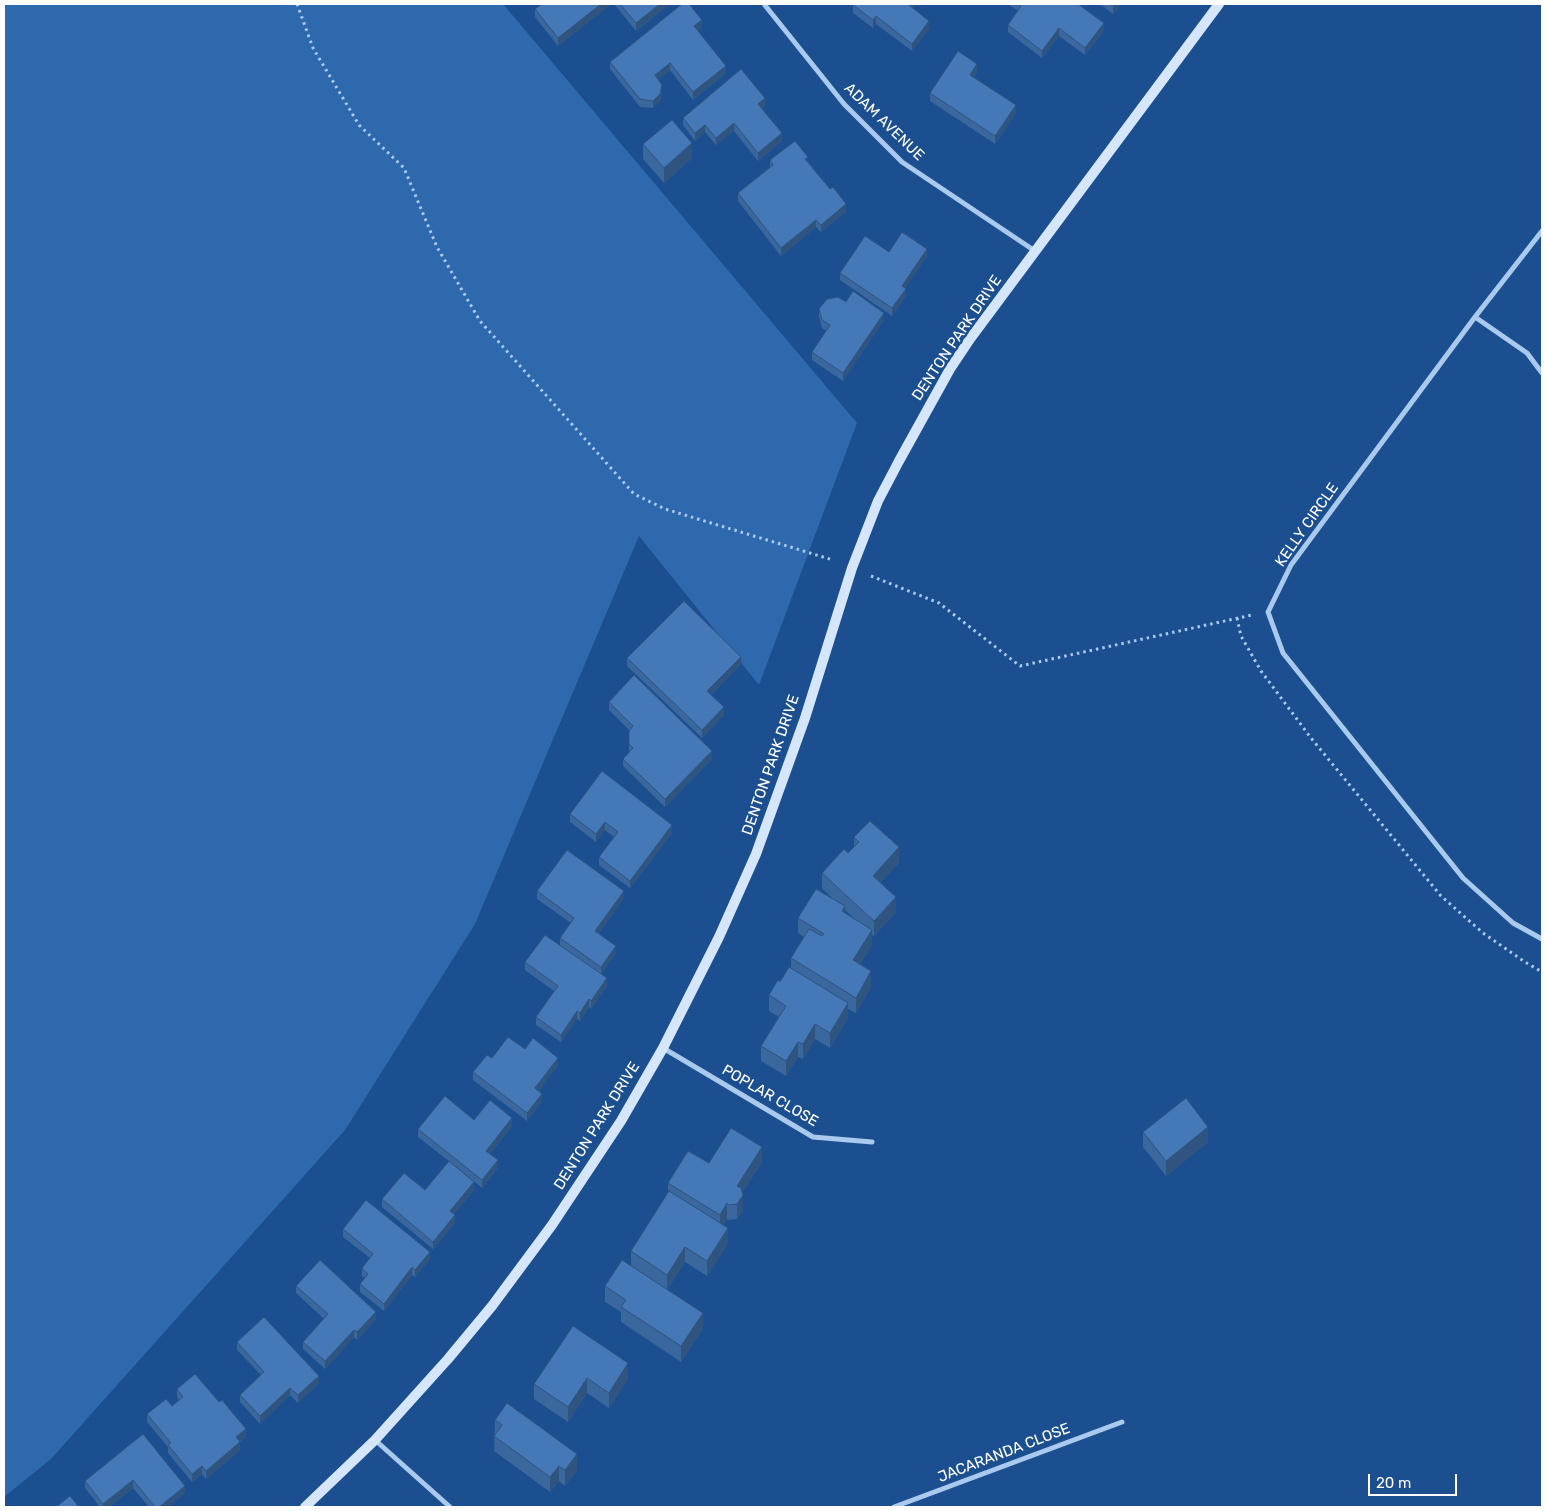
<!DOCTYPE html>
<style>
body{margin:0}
#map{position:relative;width:1546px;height:1511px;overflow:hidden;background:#1b4f8f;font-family:Rubik,sans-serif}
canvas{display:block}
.frame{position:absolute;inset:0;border:5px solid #fff;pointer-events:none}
.scale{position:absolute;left:1368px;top:1474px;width:89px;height:22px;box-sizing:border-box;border:2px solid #fff;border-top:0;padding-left:6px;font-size:15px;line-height:18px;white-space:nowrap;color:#fff;-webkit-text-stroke:4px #1b4f8f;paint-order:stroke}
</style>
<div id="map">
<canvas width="1546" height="1511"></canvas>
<div class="frame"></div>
<div class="scale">20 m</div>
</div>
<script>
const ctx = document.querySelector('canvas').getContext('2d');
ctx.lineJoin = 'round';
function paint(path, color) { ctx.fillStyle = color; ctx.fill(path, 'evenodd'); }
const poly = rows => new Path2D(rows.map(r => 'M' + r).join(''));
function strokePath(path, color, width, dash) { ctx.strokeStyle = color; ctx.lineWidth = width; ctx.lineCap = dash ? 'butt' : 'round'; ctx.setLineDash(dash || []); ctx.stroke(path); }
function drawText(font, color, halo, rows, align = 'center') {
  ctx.font = font + ' Rubik,sans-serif'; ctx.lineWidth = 5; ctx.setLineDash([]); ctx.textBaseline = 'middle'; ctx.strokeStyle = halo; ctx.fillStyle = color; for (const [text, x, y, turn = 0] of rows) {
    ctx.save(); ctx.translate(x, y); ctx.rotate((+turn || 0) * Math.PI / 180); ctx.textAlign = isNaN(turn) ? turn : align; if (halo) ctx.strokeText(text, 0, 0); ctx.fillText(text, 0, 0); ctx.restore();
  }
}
const green = poly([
 [4,4,503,4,857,423,759,685,639,536,475,924,345,1130,51,1459,4,1497]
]);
const path = poly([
 [297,4,313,48,359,125,404,168,437,247,480,321,634,494,665,509,833,560],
 [871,576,939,603,1020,666,1252,615],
 [1237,618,1241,636,1261,671,1311,738,1441,896,1483,933,1525,962,1542,972]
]);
const street = poly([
 [764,4,844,104,902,162,1035,251],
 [1542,231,1475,317,1291,565,1268,612,1283,653,1463,878,1513,923,1542,939],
 [1475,317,1527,353,1542,373],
 [663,1048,813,1137,872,1142],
 [375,1440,450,1507],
 [894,1507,1122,1422]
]);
const secondary = poly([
 [305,1507,375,1440,448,1359,492,1306,552,1225,621,1121,663,1048,719,937,756,854,805,718,852,568,878,501,899,461,950,369,970,339,1219,4]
]);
const wall = poly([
 [611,4,558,46,535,17,535,9],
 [614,4,670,4,636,31],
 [855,4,917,4,913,8,929,29,912,51,876,24,873,28,853,13,853,5],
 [1008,4,1078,4,1104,31,1085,55,1059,36,1042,58,1008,32,1008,25,1018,11],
 [1100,4,1121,4,1113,14],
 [702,28,698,31,726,73,693,100,670,70,658,80,662,92,660,102,653,108,640,107,610,69,610,62],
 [977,72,974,77,1016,113,995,144,930,101,930,93],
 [765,106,762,108,782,141,758,161,734,131,716,145,705,132,695,141,683,125,683,118],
 [643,144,692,158,664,183,643,159],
 [770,160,808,161,846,212,821,232,816,227,781,256,738,201,738,193,770,168],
 [889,252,927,256,905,288,906,296,892,316,840,280,840,273],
 [846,302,884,320,843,381,812,360,812,352,826,331,822,328,819,317,819,309],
 [627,658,741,664,711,695,724,715,702,738,627,666],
 [609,702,712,759,665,807,623,766,623,759,629,753,629,730,609,710],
 [570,814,672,833,630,888,599,865,599,857,614,837,605,830,596,842,570,822],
 [854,837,899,863,880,883,896,912,874,936,872,935,872,945,860,964,871,987,856,1013,848,1009,848,1018,830,1048,815,1039,803,1059,798,1057,786,1076,761,1061,761,1046,779,1017,769,1011,769,995,791,968,791,958,804,937,798,933,798,918,832,898,822,888,822,873,848,853,854,847],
 [845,910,857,921,845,914],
 [537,891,624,898,599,933,616,953,601,974,607,986,591,1009,589,1007,580,1021,577,1019,561,1042,536,1025,536,1017,554,991,525,970,525,962,560,945,560,938,571,923,537,899],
 [525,1049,558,1065,539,1091,542,1101,527,1121,473,1080,473,1072,492,1058],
 [474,1120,512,1126,490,1154,498,1168,482,1188,449,1161,474,1190,454,1214,455,1223,433,1249,382,1207,382,1199,425,1190,449,1161,418,1137,418,1129],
 [1143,1132,1208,1142,1166,1176,1143,1147],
 [762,1162,742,1193,743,1211,737,1219,729,1220,727,1219,723,1225,728,1244,707,1276,685,1262,667,1290,703,1328,681,1362,621,1322,621,1312,605,1302,605,1286,631,1266,631,1251,668,1193,668,1183,709,1163],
 [343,1229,430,1259,415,1277,412,1275,384,1311,360,1292,360,1284,365,1278,362,1276,362,1268,370,1258,343,1237],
 [296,1286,376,1319,357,1340,354,1337,325,1369,303,1349,303,1342,324,1319,296,1293],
 [573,1326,628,1379,609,1408,587,1393,568,1422,534,1399,534,1384],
 [237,1342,319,1383,298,1403,290,1395,260,1424,240,1402,240,1395,261,1375,237,1350],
 [177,1389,246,1437,240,1442,240,1450,206,1479,202,1474,192,1482,168,1453,168,1447,147,1422,147,1414,172,1406,179,1400,177,1397],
 [495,1420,577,1470,565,1486,559,1481,550,1492,494,1451],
 [143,1434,185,1493,168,1507,149,1507,133,1488,109,1507,100,1507,85,1488,85,1481]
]);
const shadedWall = poly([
 [601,4,611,4,558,46,558,38],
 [660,4,670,4,636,31,636,23],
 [911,4,917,4,909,13,909,5],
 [1115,4,1121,4,1113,14,1113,6],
 [876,16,876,24,873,28,873,20],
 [702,20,702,28,694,34,694,26],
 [929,21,929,29,912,51,912,44],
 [1104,23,1104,31,1085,55,1085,48],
 [1059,28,1059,36,1042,58,1042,51],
 [670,63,670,70,655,83,655,75],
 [977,64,977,72,970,83,970,75],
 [726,66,726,73,693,100,693,92],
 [662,85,662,92,660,102,653,108,653,101],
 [765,98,765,106,758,111,758,104],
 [1016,105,1016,113,995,144,995,136],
 [734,123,734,131,716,145,716,138],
 [705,125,705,132,695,141,695,133],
 [782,133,782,141,758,161,758,153],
 [692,143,692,158,664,183,664,168],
 [846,204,846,212,821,232,821,225],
 [816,220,816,227,781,256,781,248],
 [927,249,927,256,902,294,902,286],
 [906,289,906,296,892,316,892,308],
 [884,313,884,320,843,381,843,373],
 [741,657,741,664,707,699,707,691],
 [724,707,724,715,702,738,702,730],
 [712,751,712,759,665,807,665,799],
 [605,822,605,830,596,842,596,834],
 [672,825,672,833,630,888,630,881],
 [899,847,899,863,873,891,873,876],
 [624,891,624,898,595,939,595,931],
 [896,897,896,912,874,936,874,921],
 [845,906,845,921,842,911],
 [872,930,872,945,853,975,853,960],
 [616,946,616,953,601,974,601,967],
 [871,971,871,987,856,1013,856,998],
 [607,978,607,986,591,1009,591,1001],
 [589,999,589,1007,580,1021,580,1013],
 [848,1003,848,1018,830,1048,830,1033],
 [577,1011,577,1019,561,1042,561,1035],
 [815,1024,815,1039,803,1059,803,1044],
 [798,1042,798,1057,786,1076,786,1061],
 [558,1058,558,1065,535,1096,535,1088],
 [542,1094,542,1101,527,1121,527,1113],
 [512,1118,512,1126,486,1159,486,1151],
 [1208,1127,1208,1142,1166,1176,1166,1161],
 [762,1147,762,1162,737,1201,737,1186],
 [498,1160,498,1168,482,1188,482,1180],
 [474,1182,474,1190,450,1219,450,1211],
 [743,1195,743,1211,737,1219,737,1204],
 [727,1203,727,1219,720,1230,720,1215],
 [455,1215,455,1223,433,1249,433,1242],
 [728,1228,728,1244,707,1276,707,1261],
 [685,1247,685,1262,667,1290,667,1275],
 [430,1252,430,1259,415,1277,415,1270],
 [412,1267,412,1275,384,1311,384,1304],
 [376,1312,376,1319,357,1340,357,1332],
 [703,1313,703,1328,681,1362,681,1346],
 [354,1330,354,1337,325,1369,325,1361],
 [628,1363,628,1379,609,1408,609,1393],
 [319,1376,319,1383,298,1403,298,1395],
 [587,1378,587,1393,568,1422,568,1407],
 [290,1388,290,1395,260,1424,260,1416],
 [246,1429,246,1437,236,1445,236,1437],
 [240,1442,240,1450,206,1479,206,1471],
 [577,1454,577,1470,565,1486,565,1470],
 [202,1466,202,1474,192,1482,192,1474],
 [559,1466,559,1481,550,1492,550,1477],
 [133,1480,133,1488,109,1507,103,1507,103,1504],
 [185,1486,185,1493,168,1507,159,1507]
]);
const building = poly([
 [542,4,601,4,558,38,535,9,542,4],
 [620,4,660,4,636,23,620,4],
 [682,4,689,4,702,20,694,26,726,66,693,92,670,63,655,75,662,85,660,94,653,101,640,99,610,62,682,4],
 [855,4,911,4,909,5,929,21,912,44,876,16,873,20,853,5,855,4],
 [1018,4,1078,4,1104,23,1085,48,1059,28,1042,51,1008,25,1021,6,1018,4],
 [958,51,977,64,970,75,1016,105,995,136,930,93,958,51],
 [741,69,765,98,758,104,782,133,758,153,734,123,716,138,705,125,695,133,683,118,741,69],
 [672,120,692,143,664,168,643,144,672,120],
 [795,141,808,157,805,159,830,189,833,187,846,204,821,225,816,220,781,248,738,193,773,165,770,160,795,141],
 [902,232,927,249,902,286,906,289,892,308,840,273,865,236,889,252,902,232],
 [853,291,884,313,843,373,812,352,830,325,822,320,819,309,827,299,838,297,846,302,853,291],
 [684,601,741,657,707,691,724,707,702,730,627,658,684,601],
 [634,675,712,751,665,799,623,759,633,748,629,744,629,731,633,726,609,702,634,675],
 [602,771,672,825,630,881,599,857,618,832,605,822,596,834,570,814,602,771],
 [870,821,899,847,873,876,896,897,874,921,822,873,844,849,848,853,859,842,854,837,870,821],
 [567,850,624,891,595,931,616,946,601,967,560,938,574,918,537,891,567,850],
 [816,889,845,906,842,911,872,930,853,960,871,971,856,998,791,958,809,929,822,936,824,934,798,918,816,889],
 [545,935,607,978,591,1001,589,999,580,1013,577,1011,561,1035,536,1017,558,986,525,962,545,935],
 [789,967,848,1003,830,1033,815,1024,803,1044,798,1042,786,1061,761,1046,786,1006,769,995,778,980,780,982,789,967],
 [508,1037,525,1049,533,1038,558,1058,535,1088,542,1094,527,1113,473,1072,487,1055,492,1058,508,1037],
 [445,1096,474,1120,490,1100,512,1118,486,1151,498,1160,482,1180,418,1129,445,1096],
 [1186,1098,1208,1127,1166,1161,1143,1132,1186,1098],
 [731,1128,762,1147,737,1186,741,1188,743,1195,737,1204,729,1205,727,1203,720,1215,668,1183,688,1151,709,1163,731,1128],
 [449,1161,474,1182,450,1211,455,1215,433,1242,382,1199,404,1173,425,1190,449,1161],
 [669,1191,728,1228,707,1261,685,1247,667,1275,631,1251,669,1191],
 [366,1200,430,1252,415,1270,412,1267,384,1304,360,1284,368,1274,362,1268,373,1254,343,1229,366,1200],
 [320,1260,376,1312,357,1332,354,1330,325,1361,303,1342,328,1314,296,1286,320,1260],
 [622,1260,703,1313,681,1346,621,1307,626,1300,605,1286,622,1260],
 [264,1317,319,1376,298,1395,290,1388,260,1416,240,1395,264,1372,237,1342,264,1317],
 [573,1326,628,1363,609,1393,587,1378,568,1407,534,1384,573,1326],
 [195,1374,219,1402,222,1400,246,1429,236,1437,240,1442,206,1471,202,1466,192,1474,168,1445,171,1443,147,1414,166,1399,172,1406,178,1401,183,1397,177,1389,195,1374],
 [507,1403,577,1454,565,1470,559,1466,550,1477,494,1436,502,1425,495,1420,507,1403],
 [143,1434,185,1486,159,1507,155,1507,133,1480,103,1504,85,1481,143,1434],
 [70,1496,79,1507,56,1507,70,1496]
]);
const streetNames = [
 ["ADAM AVENUE",884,122,44],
 ["DENTON PARK DRIVE",957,338,-56],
 ["KELLY CIRCLE",1307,525,-55],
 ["DENTON PARK DRIVE",771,765,-71],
 ["POPLAR CLOSE",770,1096,30],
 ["DENTON PARK DRIVE",597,1126,-58],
 ["JACARANDA CLOSE",1004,1453,-21]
];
paint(green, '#2e69ad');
strokePath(path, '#a9c9ee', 3, [2.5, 4]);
strokePath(street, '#a9c9ee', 5);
strokePath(secondary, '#d6e6fa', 10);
paint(wall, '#3a679d');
paint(shadedWall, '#305480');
paint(building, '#4478b7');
strokePath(building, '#305480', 1);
drawText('15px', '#fff', '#1b4f8f', streetNames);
</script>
